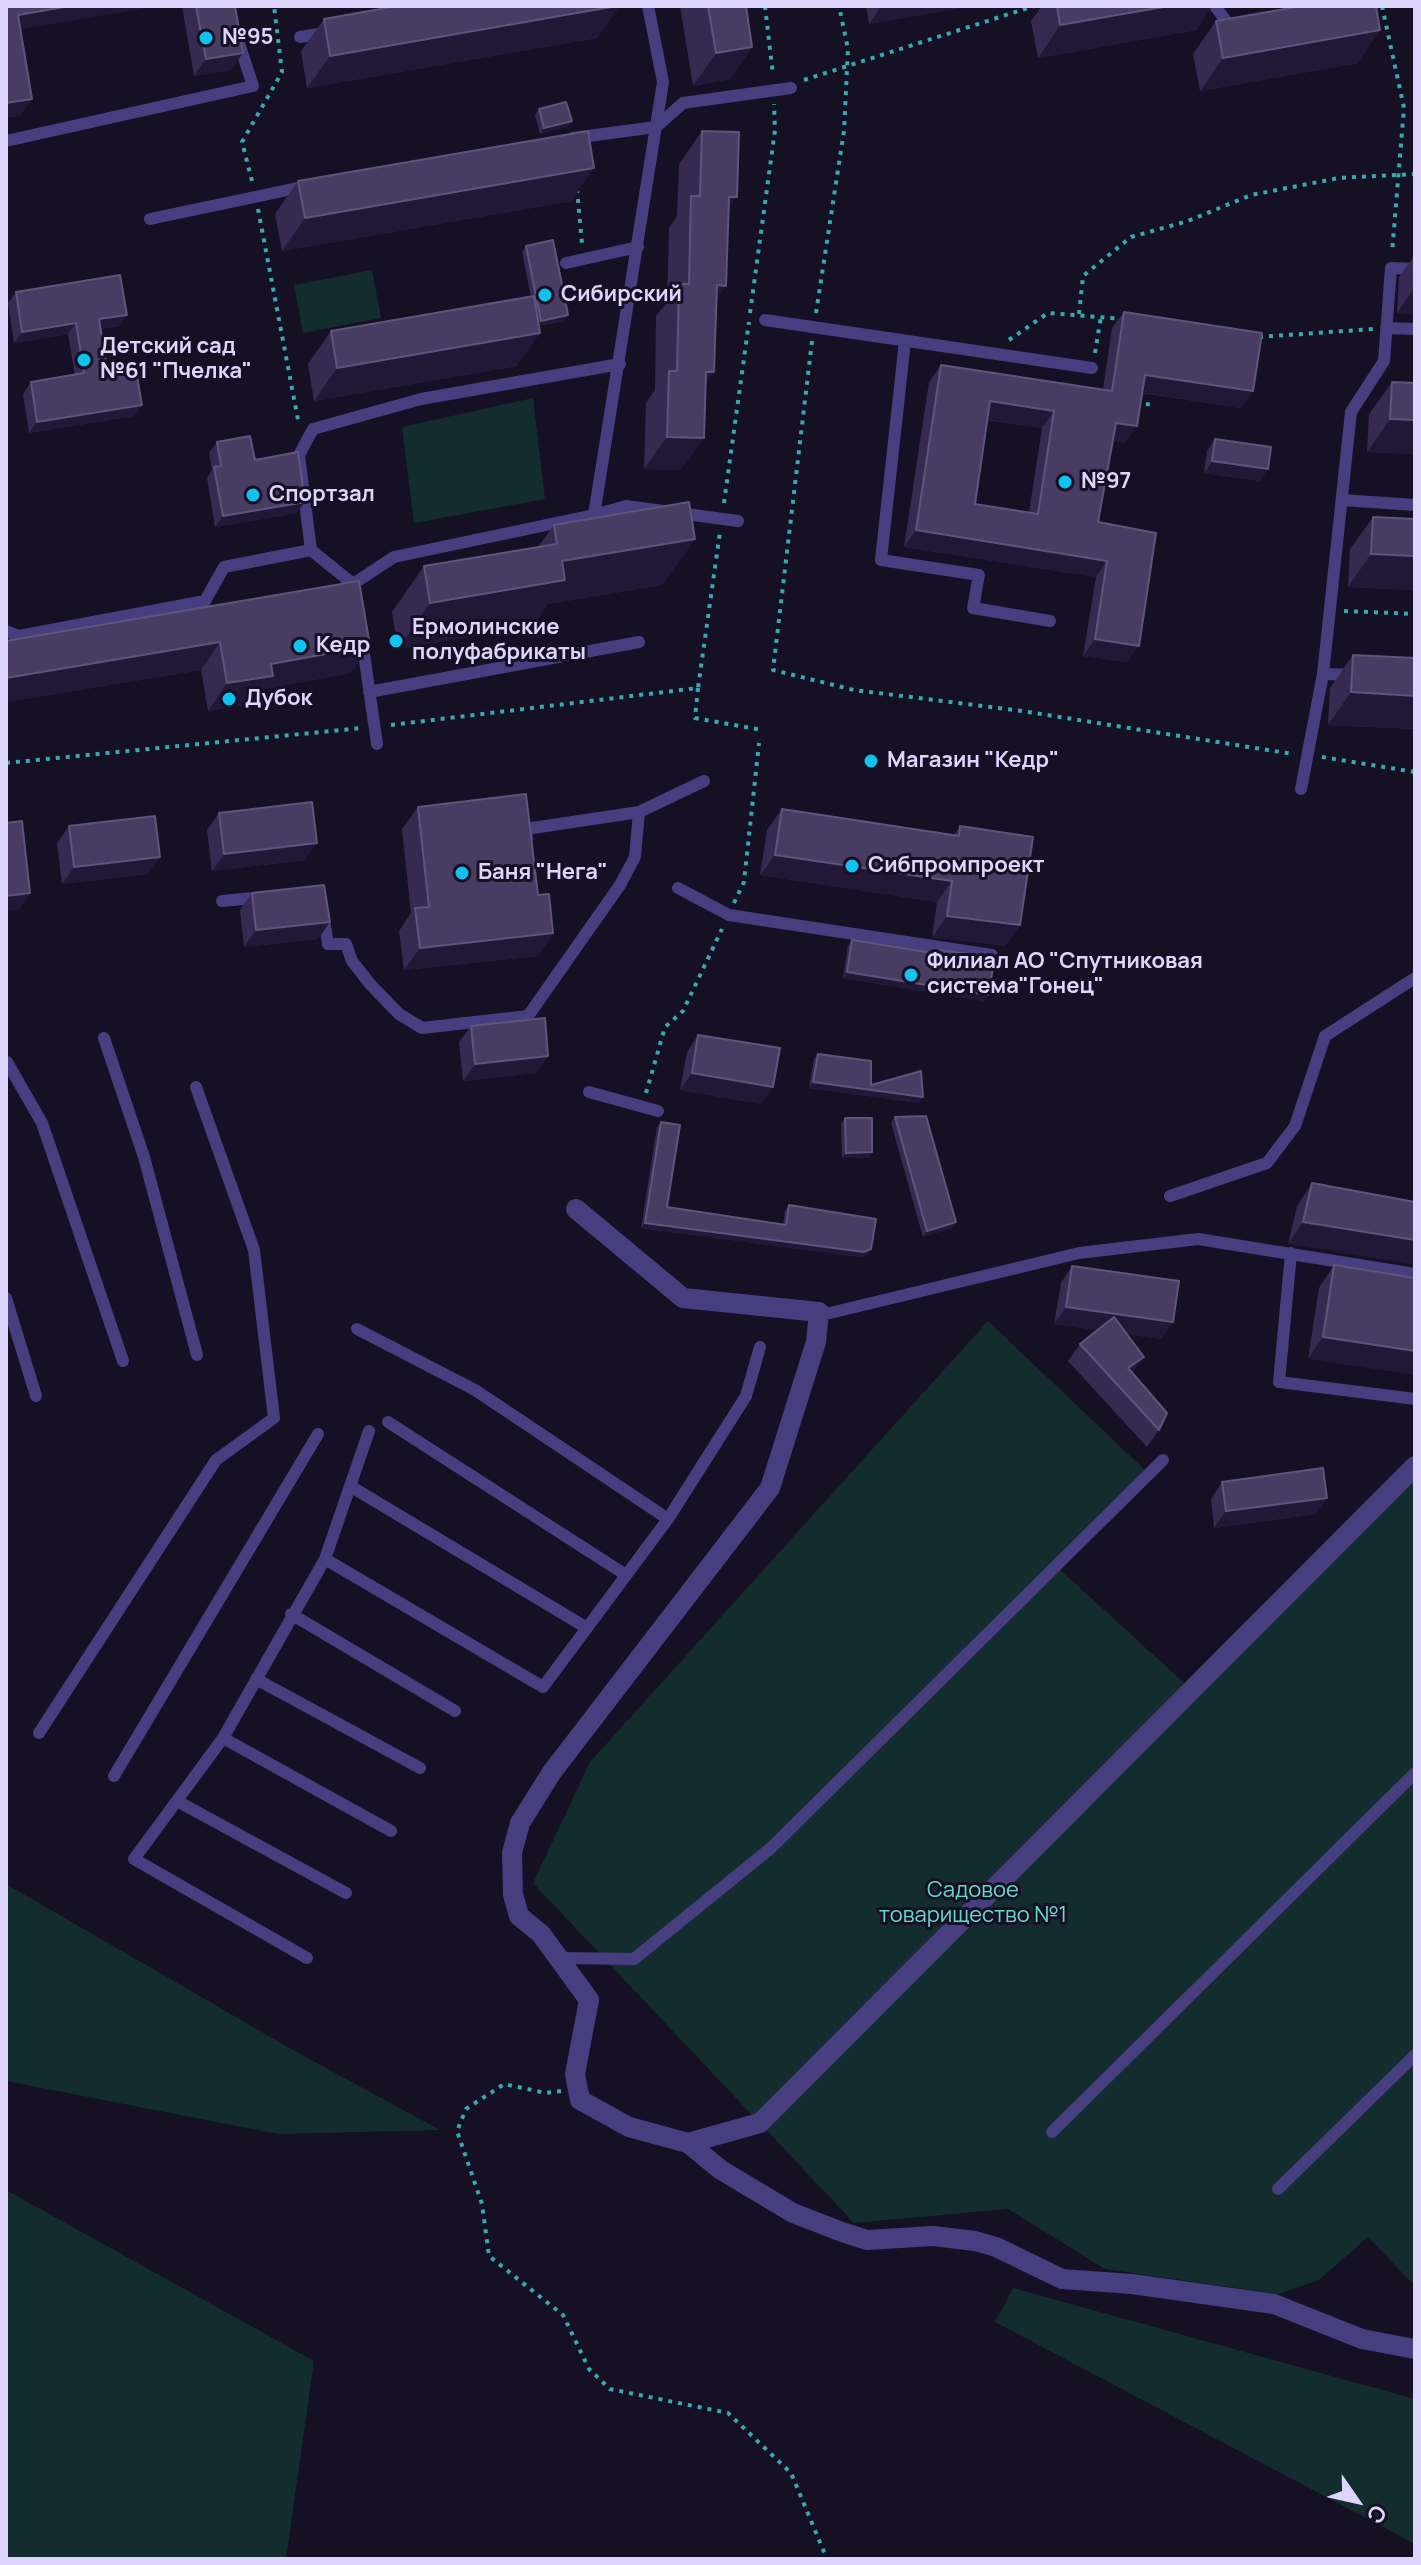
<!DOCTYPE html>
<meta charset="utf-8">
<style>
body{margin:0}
#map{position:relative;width:1421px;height:2565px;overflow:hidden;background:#151024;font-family:Manrope,sans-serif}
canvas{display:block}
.frame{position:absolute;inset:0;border:8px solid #ded5fd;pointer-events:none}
.north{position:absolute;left:1317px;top:2461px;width:80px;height:80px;-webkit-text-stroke:6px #151024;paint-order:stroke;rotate:124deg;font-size:22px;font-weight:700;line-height:32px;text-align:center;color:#ded5fd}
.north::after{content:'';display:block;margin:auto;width:28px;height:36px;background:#ded5fd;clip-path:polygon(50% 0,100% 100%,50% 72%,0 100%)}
</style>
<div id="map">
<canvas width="1421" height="2565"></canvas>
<div class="frame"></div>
<div class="north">С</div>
</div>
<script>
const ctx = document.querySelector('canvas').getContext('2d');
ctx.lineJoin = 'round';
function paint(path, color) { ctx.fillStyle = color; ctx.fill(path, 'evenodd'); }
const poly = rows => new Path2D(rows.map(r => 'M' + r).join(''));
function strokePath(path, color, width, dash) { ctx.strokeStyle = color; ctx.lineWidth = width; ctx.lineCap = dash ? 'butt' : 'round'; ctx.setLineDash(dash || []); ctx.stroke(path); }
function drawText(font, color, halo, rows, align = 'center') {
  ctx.font = font + ' Manrope,sans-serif'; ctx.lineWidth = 6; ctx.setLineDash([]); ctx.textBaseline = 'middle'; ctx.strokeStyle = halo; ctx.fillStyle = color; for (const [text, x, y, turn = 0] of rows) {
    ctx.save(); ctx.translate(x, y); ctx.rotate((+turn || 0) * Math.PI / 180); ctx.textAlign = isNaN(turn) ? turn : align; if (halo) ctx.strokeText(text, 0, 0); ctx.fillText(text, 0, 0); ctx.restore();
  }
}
const green = poly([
 [372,270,381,318,303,333,294,285],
 [533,398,545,499,414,523,402,427],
 [988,1321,1148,1473,1056,1566,1193,1691,1415,1466,1415,2286,1368,2237,1319,2280,1278,2294,1105,2269,1008,2209,854,2223,533,1883,590,1762],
 [6,1884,293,2050,440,2130,278,2134,6,2081],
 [6,2190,314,2361,286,2559,6,2559],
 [1013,2288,1415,2399,1415,2544,995,2322]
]);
const path = poly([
 [765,6,773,75],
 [1382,6,1404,108,1392,253],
 [804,80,1034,6],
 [252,181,242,142,282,72,274,6],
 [577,189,582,244],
 [258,209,299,425],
 [750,313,775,130,774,104],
 [816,313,844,131,848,49,839,6],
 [1079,314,1083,276,1131,237,1188,221,1251,195,1339,178,1415,174],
 [1259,337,1373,329],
 [1009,340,1048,313,1123,319],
 [812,341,773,670,854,690,1022,711,1293,754],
 [1095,353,1101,316],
 [1136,402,1152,405],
 [724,503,749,322],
 [1344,611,1415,614],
 [698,688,695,718,762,730],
 [391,725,698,688,720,532],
 [1322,757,1415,772],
 [6,763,362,728],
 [734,903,744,882,759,743],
 [646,1093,665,1027,683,1011,722,929],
 [561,2091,546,2093,504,2084,466,2109,457,2131,482,2204,489,2256,563,2315,589,2369,610,2389,728,2413,791,2473,827,2559]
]);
const service = poly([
 [648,6,663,82,594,515,626,506,738,521],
 [1215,6,1234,32],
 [300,37,325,33],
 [573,138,656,127,683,103,791,88],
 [6,141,253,86,238,40],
 [150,219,307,186],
 [566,263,638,247],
 [765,320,1092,368],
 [1386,328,1415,329],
 [905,341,881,560,979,575,973,608,1050,621],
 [1342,500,1415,505],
 [353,584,311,550,299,455,313,429,421,399,620,364],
 [354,590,353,584,394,557,594,515],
 [6,631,19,636,205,601,224,567,311,550],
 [362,640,377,744],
 [1323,674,1356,675],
 [369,692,639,642],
 [1301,789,1323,674,1351,412,1384,361,1391,268,1415,269],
 [527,839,526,829,639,812,704,781],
 [678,888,729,915,992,955],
 [222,901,264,897],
 [323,914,328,944,346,944,352,961,370,984,399,1014,422,1028,528,1016,620,885,635,857,639,812],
 [104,1038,144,1157,197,1355],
 [7,1062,42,1123,123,1361],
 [589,1092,658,1111],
 [1170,1196,1267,1163,1295,1126,1325,1036,1415,978],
 [1291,1253,1279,1382,1415,1399],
 [6,1298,36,1396],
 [819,1312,830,1313,1079,1253,1198,1239,1415,1274],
 [388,1422,626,1575],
 [350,1486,587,1628],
 [668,1519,746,1396,760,1347],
 [325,1559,543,1687,668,1519,475,1390,357,1329],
 [291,1614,455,1711],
 [256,1679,420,1768],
 [39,1733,216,1460,274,1418,254,1250,196,1087],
 [223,1738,391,1831],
 [114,1776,318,1434],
 [177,1801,346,1893],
 [307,1958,134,1859,223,1738,325,1559,369,1431],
 [557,1958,634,1959,771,1848,1163,1460],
 [1052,2132,1415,1773],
 [1278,2189,1415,2055]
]);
const minor = poly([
 [576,1209,683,1298,819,1312,816,1342,770,1488,552,1772,520,1823,512,1853,513,1894,519,1916,541,1934,589,2000,575,2074,580,2100,629,2127,688,2143,721,2170,793,2213,842,2232,867,2240,933,2236,975,2241,996,2247,1062,2279,1132,2284,1274,2304,1362,2339,1415,2349],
 [688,2143,760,2123,1415,1466]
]);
const wall = poly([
 [182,6,235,6,231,70,194,76],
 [619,6,597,38,307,88,301,51,324,19],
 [680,6,746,6,752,47,730,79,693,86],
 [866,6,970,6,869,24],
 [1042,6,1212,6,1196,30,1038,58,1031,21],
 [1216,21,1358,63,1200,91,1193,54],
 [539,109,572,121,568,126,540,134,535,115],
 [702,131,728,210,706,385,681,470,644,469,646,403,655,390,656,316,667,302,669,228,677,216,679,164],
 [298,181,572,201,282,251,275,214],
 [526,246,564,321,539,326,517,366,314,401,308,364,331,331,531,297,522,252],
 [1415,255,1415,314,1397,313,1399,277],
 [16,292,119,326,100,329,107,370,134,416,29,433,23,394,31,382,75,375,68,334,14,343,8,303],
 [1124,312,1241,408,1142,393,1125,443,1113,441,1098,522,1156,533,1127,662,1083,656,1096,577,904,547,929,382,941,365,1103,390,1112,328],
 [987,420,1042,428,1029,512,975,504],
 [1392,382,1415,383,1415,454,1367,452,1369,414],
 [1215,439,1260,481,1204,473,1207,451],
 [217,442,255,460,297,513,215,527,207,478,212,470,209,453],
 [1373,517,1415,519,1415,590,1348,587,1350,549],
 [554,525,695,539,662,585,548,604,533,626,398,649,392,612,424,566,538,547],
 [359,581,351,673,264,689,254,703,208,711,201,670,6,702,6,641],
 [1353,655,1415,658,1415,729,1328,725,1330,688],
 [418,807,538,895,553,933,538,956,404,970,399,931,411,913,402,829],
 [782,809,954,835,960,826,1020,925,1005,946,932,937,937,902,760,875,767,830],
 [219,813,305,860,212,871,207,830],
 [69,826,160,857,148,874,62,884,57,843],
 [252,893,318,939,244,947,240,910],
 [852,940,931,953,933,949,988,995,984,1001,843,978,848,946],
 [471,1026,548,1056,536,1073,463,1081,459,1042],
 [698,1035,761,1104,680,1090,687,1052],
 [818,1054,871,1085,919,1103,809,1088,814,1059],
 [895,1117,952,1228,923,1237,891,1123],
 [845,1118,872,1152,868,1158,842,1158,841,1124],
 [661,1122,667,1207,783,1225,785,1211,789,1205,867,1255,860,1257,641,1228,657,1127],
 [1312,1183,1415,1202,1288,1244,1297,1206],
 [1334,1265,1415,1278,1308,1359,1319,1288],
 [1072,1266,1173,1322,1161,1339,1126,1334,1132,1373,1159,1430,1147,1447,1068,1361,1080,1344,1097,1330,1054,1324,1061,1283],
 [1222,1482,1327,1498,1316,1514,1214,1528,1211,1499]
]);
const shadedWall = poly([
 [70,6,157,6,6,32,18,15],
 [619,6,597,38,307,88,330,56],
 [881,6,970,6,869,24],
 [1169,6,1212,6,1196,30,1038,58,1060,25],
 [1380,30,1358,63,1200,91,1223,58],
 [752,47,730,79,693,86,716,53],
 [243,53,231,70,194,76,206,59],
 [32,99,20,116,6,118,6,103],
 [572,121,568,126,540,134,544,128],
 [594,168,572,201,282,251,305,218],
 [729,197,737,197,714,230],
 [717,285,726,286,703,318],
 [1415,287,1415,314,1397,313],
 [127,315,119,326,91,330,99,319],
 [568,315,564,321,537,326,541,321],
 [76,323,68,334,14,343,22,332],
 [540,333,517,366,314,401,337,368],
 [706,372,714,372,692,405],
 [1145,375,1253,391,1241,408,1133,391],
 [990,401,1054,411,1042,428,978,418],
 [142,405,134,416,29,433,37,422],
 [1390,419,1415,420,1415,454,1367,452],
 [1116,423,1137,426,1125,443,1104,440],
 [667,437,704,438,681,470,644,469],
 [1212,461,1268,469,1260,481,1204,473],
 [305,502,297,513,215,527,223,516],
 [916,530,1107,561,1096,577,904,547],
 [695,539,662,585,548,604,533,626,398,649,430,603,562,561],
 [1371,554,1415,556,1415,590,1348,587],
 [1095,639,1139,646,1127,662,1083,656],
 [220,642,201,670,6,702,6,678],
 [370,646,351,673,264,689,254,703,208,711,227,683,271,664],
 [1351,692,1415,696,1415,729,1328,725],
 [317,843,305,860,212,871,224,854],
 [775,855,952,881,937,902,760,875],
 [160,857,148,874,62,884,74,867],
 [30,893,19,910,6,911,6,896],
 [947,916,1020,925,1005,946,932,937],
 [330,922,318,939,244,947,256,930],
 [553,933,538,956,404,970,420,948],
 [847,972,988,995,984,1001,843,978],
 [548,1056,536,1073,463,1081,475,1064],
 [692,1073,773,1087,761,1104,680,1090],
 [813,1082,923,1097,919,1103,809,1088],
 [872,1152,868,1158,842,1158,846,1153],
 [956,1222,952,1228,923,1237,927,1231],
 [1303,1222,1415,1240,1415,1265,1288,1244],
 [645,1223,871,1249,867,1255,860,1257,641,1228],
 [1066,1307,1173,1322,1161,1339,1054,1324],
 [1323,1337,1415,1351,1415,1375,1308,1359],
 [1144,1357,1132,1374,1117,1385,1128,1368],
 [1327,1498,1316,1514,1214,1528,1226,1511]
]);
const building = poly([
 [6,6,70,6,18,15,32,99,6,103,6,6],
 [196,6,235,6,243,53,206,59,196,6],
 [397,6,617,6,330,56,324,19,397,6],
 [708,6,746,6,752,47,716,53,708,6],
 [1057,6,1169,6,1060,25,1057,6],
 [1302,6,1376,6,1380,30,1223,58,1216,21,1302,6],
 [566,102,572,121,544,128,539,109,566,102],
 [588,131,594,168,305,218,298,181,588,131],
 [702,131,739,132,737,197,729,197,726,286,717,285,714,372,706,372,704,438,667,437,669,371,677,371,679,284,689,284,691,196,700,196,702,131],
 [553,240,568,315,541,321,526,246,553,240],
 [120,275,127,315,99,319,107,370,135,365,142,405,37,422,31,382,84,373,76,323,22,332,16,292,120,275],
 [534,296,540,333,337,368,331,331,534,296],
 [1124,312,1262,333,1253,391,1145,375,1137,426,1116,423,1098,522,1156,533,1139,646,1095,639,1107,561,916,530,941,365,1112,391,1124,312],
 [990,401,1054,411,1038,514,975,504,990,401],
 [1392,382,1415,383,1415,420,1390,419,1392,382],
 [250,436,255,460,298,452,305,502,223,516,214,467,221,466,217,442,250,436],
 [1215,439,1271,447,1268,469,1212,461,1215,439],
 [689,502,695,539,562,561,565,580,430,603,424,566,557,544,554,525,689,502],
 [1373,517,1415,519,1415,556,1371,554,1373,517],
 [359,581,370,646,271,664,273,676,227,683,220,642,6,678,6,641,359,581],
 [1353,655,1415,658,1415,696,1351,692,1353,655],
 [526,794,538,895,549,894,553,933,420,948,415,908,429,907,418,807,526,794],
 [312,802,317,843,224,854,219,813,312,802],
 [782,809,959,836,960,826,1033,837,1020,925,947,916,952,881,775,855,782,809],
 [155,816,160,857,74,867,69,826,155,816],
 [22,821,30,893,6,896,6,823,22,821],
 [324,885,330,922,256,930,252,893,324,885],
 [852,940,933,953,933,949,995,958,988,995,847,972,852,940],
 [545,1018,548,1056,475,1064,471,1026,545,1018],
 [698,1035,780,1048,773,1087,692,1073,698,1035],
 [818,1054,871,1061,871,1085,921,1071,923,1097,813,1082,818,1054],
 [926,1116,956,1222,927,1231,895,1117,926,1116],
 [845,1118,872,1118,872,1152,846,1153,845,1118],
 [661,1122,680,1125,667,1207,786,1225,789,1205,876,1219,871,1249,864,1252,645,1223,661,1122],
 [1312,1183,1415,1202,1415,1240,1303,1222,1312,1183],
 [1334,1265,1415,1278,1415,1351,1323,1337,1334,1265],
 [1072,1266,1179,1281,1173,1322,1066,1307,1072,1266],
 [1114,1317,1144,1357,1128,1368,1167,1413,1159,1430,1080,1344,1114,1317],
 [1323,1468,1327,1498,1226,1511,1222,1482,1323,1468]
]);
const markers = [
 [206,38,8,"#0ec3f0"],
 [545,295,8,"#0ec3f0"],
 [84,360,8,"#0ec3f0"],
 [1065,482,8,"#0ec3f0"],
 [253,495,8,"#0ec3f0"],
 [396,641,8,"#0ec3f0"],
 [300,646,8,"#0ec3f0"],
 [229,699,8,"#0ec3f0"],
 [871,761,8,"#0ec3f0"],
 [852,866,8,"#0ec3f0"],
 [462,873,8,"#0ec3f0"],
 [911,975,8,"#0ec3f0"]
];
const poiNames = [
 ["№95",222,38],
 ["Сибирский",561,295],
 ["Детский сад",100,347],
 ["№61 \"Пчелка\"",100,372],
 ["№97",1081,482],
 ["Спортзал",269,495],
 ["Ермолинские",412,628],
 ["полуфабрикаты",412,653],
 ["Кедр",316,646],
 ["Дубок",245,699],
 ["Магазин \"Кедр\"",887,761],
 ["Сибпромпроект",868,866],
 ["Баня \"Нега\"",478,873],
 ["Филиал АО \"Спутниковая",927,962],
 ["система\"Гонец\"",927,987]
];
const parkNames = [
 ["Садовое",973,1891],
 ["товарищество №1",973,1916]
];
paint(green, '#132c2e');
strokePath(path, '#36abaf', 4, [4, 6]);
strokePath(service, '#473e80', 12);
strokePath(minor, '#473e80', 20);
paint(wall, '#362a51');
paint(shadedWall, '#211837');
paint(building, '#483c63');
strokePath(building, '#5f547c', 2);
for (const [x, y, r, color] of markers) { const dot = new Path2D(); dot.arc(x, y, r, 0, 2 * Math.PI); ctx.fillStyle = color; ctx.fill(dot); strokePath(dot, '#151024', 3); }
drawText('bold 22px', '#ded5fd', '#151024', poiNames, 'left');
drawText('22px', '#65d9c7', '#151024', parkNames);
</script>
